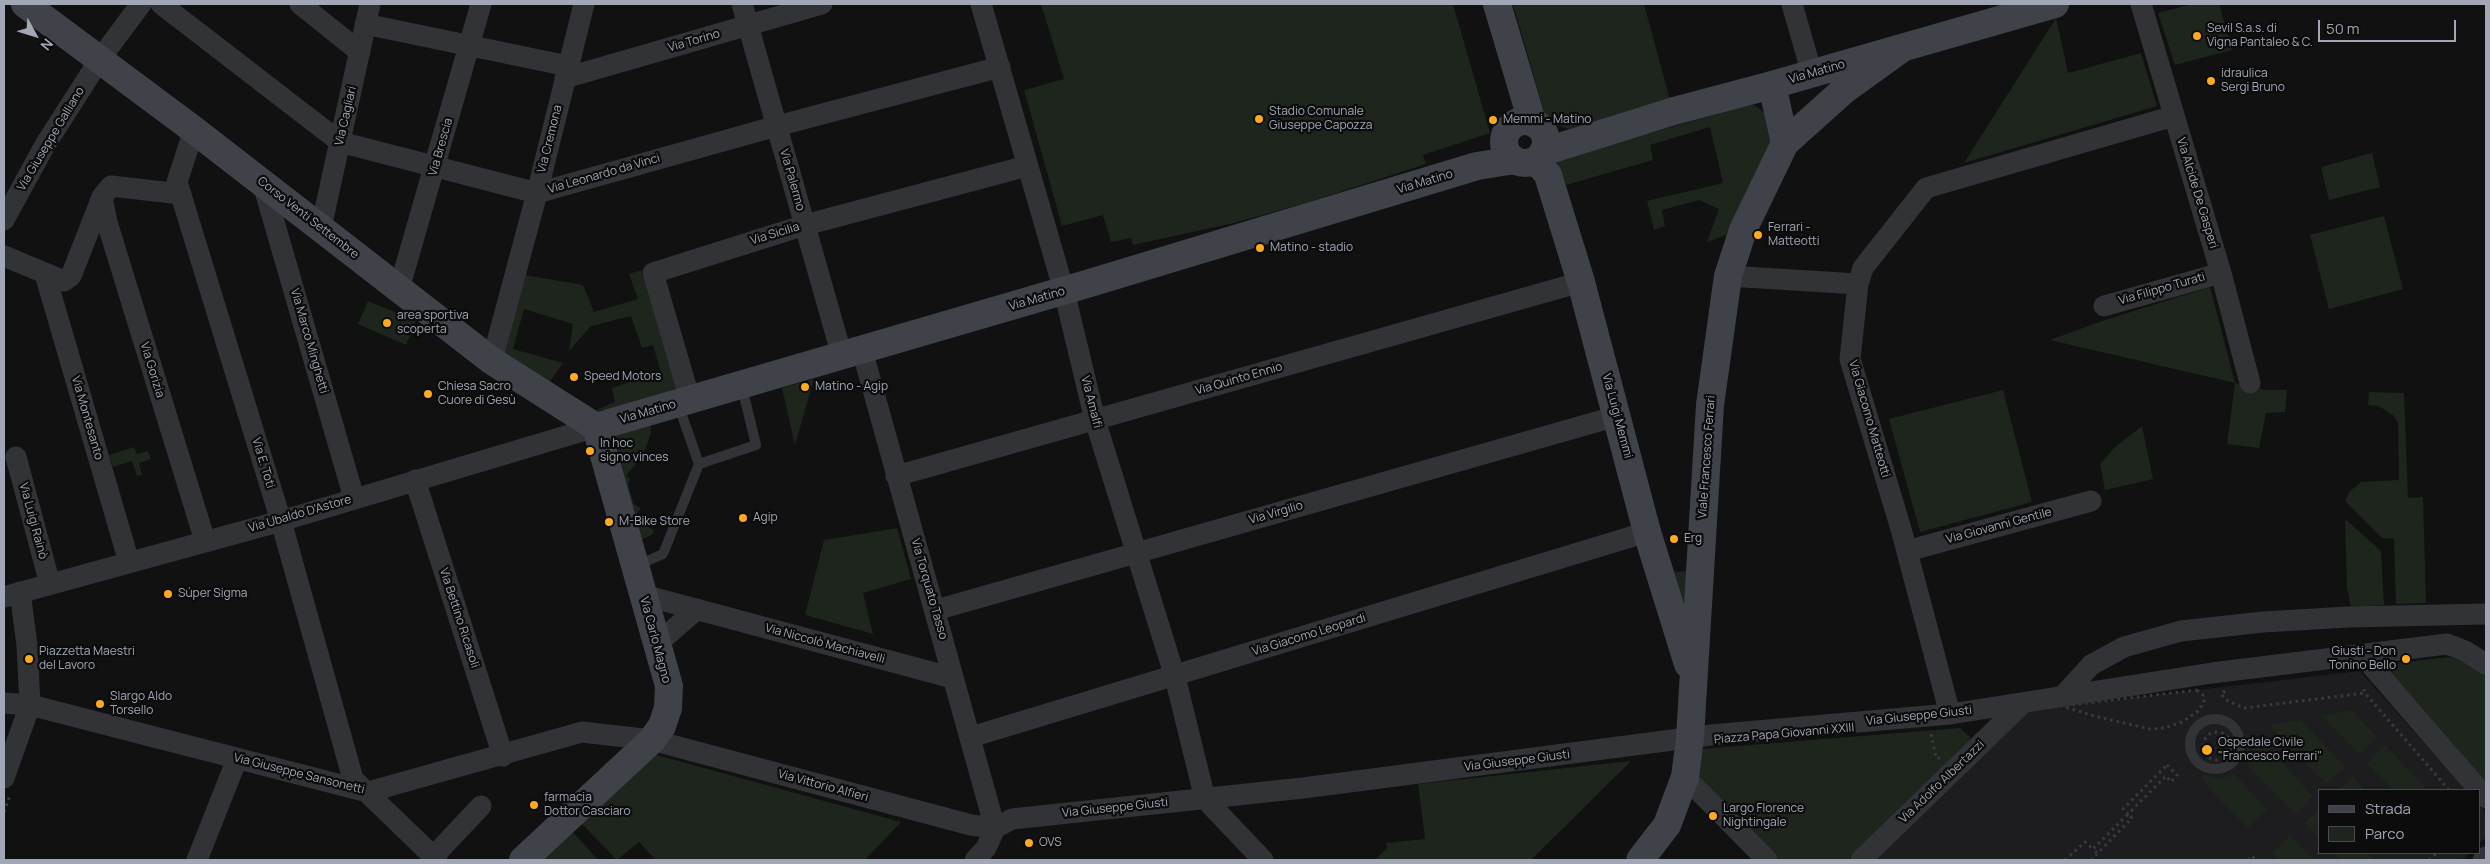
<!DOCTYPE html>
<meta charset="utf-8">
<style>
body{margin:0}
#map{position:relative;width:2490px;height:864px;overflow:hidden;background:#111112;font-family:Manrope,sans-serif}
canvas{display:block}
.frame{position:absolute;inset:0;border:5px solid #a1a7b4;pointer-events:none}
.legend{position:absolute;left:2318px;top:789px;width:162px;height:65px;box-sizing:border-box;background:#0c0c0d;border:1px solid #484a50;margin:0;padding:6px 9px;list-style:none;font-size:15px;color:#a1a7b4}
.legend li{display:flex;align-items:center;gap:10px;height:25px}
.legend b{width:25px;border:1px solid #484a50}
.north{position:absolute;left:10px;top:10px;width:50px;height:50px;-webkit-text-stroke:4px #0c0c0d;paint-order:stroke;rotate:129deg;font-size:14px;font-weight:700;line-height:20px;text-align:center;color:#a1a7b4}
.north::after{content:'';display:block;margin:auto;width:18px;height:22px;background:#a1a7b4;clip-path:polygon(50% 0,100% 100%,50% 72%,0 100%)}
.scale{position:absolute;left:2318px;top:20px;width:138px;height:22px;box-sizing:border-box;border:2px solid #a1a7b4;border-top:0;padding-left:6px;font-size:15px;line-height:18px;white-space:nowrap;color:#a1a7b4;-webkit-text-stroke:4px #0c0c0d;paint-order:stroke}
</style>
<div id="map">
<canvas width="2490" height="864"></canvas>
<div class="frame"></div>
<ul class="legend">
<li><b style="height:6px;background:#3f4248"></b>Strada</li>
<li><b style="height:14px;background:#1d251d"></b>Parco</li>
</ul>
<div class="north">N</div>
<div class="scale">50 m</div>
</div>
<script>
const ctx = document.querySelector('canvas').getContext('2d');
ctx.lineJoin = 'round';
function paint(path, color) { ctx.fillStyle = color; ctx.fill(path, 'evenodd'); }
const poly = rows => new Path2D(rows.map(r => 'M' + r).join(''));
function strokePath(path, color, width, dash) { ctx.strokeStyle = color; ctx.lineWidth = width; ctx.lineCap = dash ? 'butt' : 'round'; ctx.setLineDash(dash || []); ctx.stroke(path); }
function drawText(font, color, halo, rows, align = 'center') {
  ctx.font = font + ' Manrope,sans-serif'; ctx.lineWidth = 4.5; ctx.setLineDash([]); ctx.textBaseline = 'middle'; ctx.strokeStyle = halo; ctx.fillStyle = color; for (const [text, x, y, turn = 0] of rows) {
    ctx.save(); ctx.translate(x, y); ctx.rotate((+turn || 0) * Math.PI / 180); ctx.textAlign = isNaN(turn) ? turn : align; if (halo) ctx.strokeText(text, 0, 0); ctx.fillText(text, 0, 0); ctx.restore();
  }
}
const built = poly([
 [2360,671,2466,790,2319,790,2319,853,2470,853,2462,860,1871,860,2026,710],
 [2479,804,2486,813,2486,837,2479,844]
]);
const green = poly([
 [1041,4,1453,4,1490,133,1423,155,1426,164,1309,202,1234,223,1133,245,1131,238,1111,242,1103,215,1062,226,1024,90,1064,79],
 [1513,4,1644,4,1670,100,1569,129,1555,125,1545,115],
 [2192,4,2219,4,2232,50,2175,65,2158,13],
 [2056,18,2068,73,2141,53,2157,106,1964,163],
 [1752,104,1760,109,1769,118,1771,146,1726,235,1707,242,1719,209,1699,200,1662,210,1665,226,1654,230,1647,201,1723,183,1710,127,1650,145,1653,160,1566,185,1556,160],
 [2372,153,2380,187,2329,200,2321,167],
 [2384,216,2403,289,2329,309,2310,235],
 [641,270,676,389,618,409,594,411,615,402,612,388,661,372,653,345,642,348,631,316,591,326,569,351,573,324,524,309,513,349,563,363,548,384,505,353,524,275,583,285,594,312,638,299,629,274],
 [2210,287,2235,383,2265,390,2287,390,2285,412,2266,413,2259,448,2227,444,2235,383,2050,340,2102,321],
 [368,301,416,321,406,345,358,324],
 [814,379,795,445,782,388],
 [2003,390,2032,502,1920,532,1889,419],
 [2369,392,2404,393,2408,498,2423,497,2426,603,2396,604,2394,539,2382,538,2345,501,2350,491,2361,482,2399,480,2398,423,2394,416,2379,406,2368,405],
 [650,422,651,433,647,445,643,455,626,476,630,479,628,485,634,504,641,508,637,514,643,517,641,523,654,530,652,535,643,539,639,539,612,441,619,431],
 [2142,426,2153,479,2105,490,2100,464,2114,448],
 [134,447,137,454,148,451,151,459,139,463,142,475,137,476,132,461,113,467,109,455],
 [2345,519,2381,551,2384,605,2351,607,2347,588],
 [897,528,911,579,863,593,873,634,805,615,824,540],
 [1690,571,1688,614,1670,572],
 [2450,657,2477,667,2486,674,2486,788,2377,665],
 [2352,710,2377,737,2359,754,2321,716],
 [2301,720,2345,767,2326,784,2269,725],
 [1960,728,1970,737,1968,745,1848,860,1779,860,1699,776,1701,749],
 [2245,736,2256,736,2263,741,2313,797,2295,814,2245,762,2248,754],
 [2385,745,2427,790,2393,790,2367,763],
 [653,754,901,822,865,860,656,860,639,842,617,860,581,823],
 [1631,761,1531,860,1375,860,1387,848,1386,843,1425,839,1418,784],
 [2202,774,2220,779,2234,774,2267,810,2248,828,2206,785],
 [2353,777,2365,790,2338,790],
 [2319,809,2319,838,2305,823],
 [572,831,598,860,542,860],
 [2290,835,2314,860,2279,860,2272,853],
 [2333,853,2368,853,2375,860,2340,860]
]);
const path = poly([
 [2364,689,2365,693,2449,790],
 [2197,690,2204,696,2204,703,2197,712,2182,722,2164,728,2150,729,2098,717,2061,706,2197,690],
 [2225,691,2221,694,2226,700,2244,708,2365,693],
 '2203 746a14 14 0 1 1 28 0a14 14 0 1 1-28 0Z',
 [1931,734,1936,758,1940,758],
 [2167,765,2177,775,2171,782,2166,776,2128,814,2123,809,2167,765],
 [4,812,10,795],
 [2065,860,2085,842,2093,849],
 [2091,860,2132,818,2128,814,2093,849,2097,853],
 [2248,860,2252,856,2256,860],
 [2429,860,2437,853]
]);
const lane = poly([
 [678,404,699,464],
 [636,566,663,554,699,464,756,445,742,387],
 '2190 744a25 25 0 1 1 50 0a25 25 0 1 1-50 0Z'
]);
const street = poly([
 [161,4,340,142,537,193,777,126,1000,67],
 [300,4,360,52],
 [742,4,842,356],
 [981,4,1064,291,1095,420,1175,677,1205,799,1263,860],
 [1792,4,1812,74],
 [2141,4,2221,273,2250,383],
 [365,24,568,66],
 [565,78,822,4],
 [194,130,177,182,281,521,353,779,437,860],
 [263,184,354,498],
 [102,197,107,222,205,541],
 [4,220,45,145,100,59,141,4],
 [321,228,370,4],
 [4,256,64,281,71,276,102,197,111,186,181,194],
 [45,274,129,562],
 [1728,276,1858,284],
 [399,289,481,4],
 [2104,306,2221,273],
 [492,361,537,193,584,4],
 [690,400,653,273,805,225,1027,166],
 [16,457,50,584],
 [896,476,1581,282],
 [415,480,503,756],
 [1907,551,2091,501],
 [643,595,953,678],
 [4,597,281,521,596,427],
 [936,610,1617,416],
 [657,644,697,609],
 [2370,664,2486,798],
 [2063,696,2091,665,2124,647,2181,631,2263,622,2348,617,2486,614],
 [4,703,30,705,368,792,582,732,652,740,971,825,995,828,862,350],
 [1950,714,1901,529,1850,359,1858,284,1863,268,1926,188,2174,116],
 [971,737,1647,532],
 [1685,777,1767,860],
 [4,778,30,705,27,645,20,592],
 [433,857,481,806],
 [197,860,237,759],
 [975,860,986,848,995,828,1012,819,1303,788,1711,735,1950,714,2212,673,2447,644,2465,651,2486,664],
 [1861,860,2023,703],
 [2483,860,2486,857]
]);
const secondary = poly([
 [25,4,194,130,492,361,596,427],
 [1497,4,1531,118,1535,124],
 [1772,85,1785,143],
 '1504 142a21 21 0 1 1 42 0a21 21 0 1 1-42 0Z',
 [1543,152,1674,111,1772,85,2055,4],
 [1532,162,1541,166,1548,175,1581,282,1647,532,1688,664],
 [596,427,1090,283,1477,166,1515,160],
 [523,860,652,740,662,726,668,708,669,686,596,427],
 [1640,860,1667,825,1685,777,1690,738,1710,405,1728,276,1743,230,1785,143,1843,91,1904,47]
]);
const markers = [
 [2197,36,5,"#fcaa1f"],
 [2211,81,5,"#fcaa1f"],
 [1259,119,5,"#fcaa1f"],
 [1493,120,5,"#fcaa1f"],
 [1758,235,5,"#fcaa1f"],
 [1260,248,5,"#fcaa1f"],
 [387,323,5,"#fcaa1f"],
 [574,377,5,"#fcaa1f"],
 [805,387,5,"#fcaa1f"],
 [428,394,5,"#fcaa1f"],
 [590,451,5,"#fcaa1f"],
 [743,518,5,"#fcaa1f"],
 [609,522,5,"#fcaa1f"],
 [1674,539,5,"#fcaa1f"],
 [168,594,5,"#fcaa1f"],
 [29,659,5,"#fcaa1f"],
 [2406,659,5,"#fcaa1f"],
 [100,704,5,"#fcaa1f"],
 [2207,750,6,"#fcaa1f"],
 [534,805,5,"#fcaa1f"],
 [1713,816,5,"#fcaa1f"],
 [1029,843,5,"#fcaa1f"]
];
const poiNames = [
 ["Sevil S.a.s. di",2207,29],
 ["Vigna Pantaleo & C.",2207,43],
 ["idraulica",2221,74],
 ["Sergi Bruno",2221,88],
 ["Stadio Comunale",1269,112],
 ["Giuseppe Capozza",1269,126],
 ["Memmi - Matino",1503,120],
 ["Ferrari -",1768,228],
 ["Matteotti",1768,242],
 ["Matino - stadio",1270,248],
 ["area sportiva",397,316],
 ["scoperta",397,330],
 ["Speed Motors",584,377],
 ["Chiesa Sacro",438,387],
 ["Cuore di Gesù",438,401],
 ["Matino - Agip",815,387],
 ["In hoc",600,444],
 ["signo vinces",600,458],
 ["Agip",753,518],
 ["M-Bike Store",619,522],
 ["Erg",1684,539],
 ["Súper Sigma",178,594],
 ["Piazzetta Maestri",39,652],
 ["del Lavoro",39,666],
 ["Giusti - Don",2396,652,"right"],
 ["Tonino Bello",2396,666,"right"],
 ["Slargo Aldo",110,697],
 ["Torsello",110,711],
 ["Ospedale Civile",2218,743],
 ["\"Francesco Ferrari\"",2218,757],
 ["farmacia",544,798],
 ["Dottor Casciaro",544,812],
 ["Largo Florence",1723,809],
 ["Nightingale",1723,823],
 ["OVS",1039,843]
];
const streetNames = [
 ["Via Torino",694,41,-16],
 ["Via Matino",1817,72,-16],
 ["Via Cagliari",346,116,-77],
 ["Via Giuseppe Galliano",51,139,-59],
 ["Via Cremona",550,139,-76],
 ["Via Brescia",441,147,-74],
 ["Via Leonardo da Vinci",604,174,-16],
 ["Via Palermo",792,180,74],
 ["Via Matino",1425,182,-17],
 ["Via Alcide De Gasperi",2197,193,73],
 ["Corso Venti Settembre",308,218,38],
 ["Via Sicilia",775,234,-17],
 ["Via Filippo Turati",2162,289,-16],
 ["Via Matino",1037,299,-16],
 ["Via Marco Minghetti",309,341,74],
 ["Via Gorizia",152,370,73],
 ["Via Quinto Ennio",1239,379,-16],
 ["Via Amalfi",1091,402,76],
 ["Via Matino",648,412,-16],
 ["Via Luigi Memmi",1617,416,75],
 ["Via Montesanto",87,418,74],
 ["Via Giacomo Matteotti",1869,419,74],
 ["Viale Francesco Ferrari",1707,457,-86],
 ["Via E. Toti",263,463,73],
 ["Via Virgilio",1276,513,-16],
 ["Via Ubaldo D'Astore",300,514,-16],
 ["Via Luigi Rainò",33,521,75],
 ["Via Giovanni Gentile",1999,526,-15],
 ["Via Torquato Tasso",929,589,74],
 ["Via Bettino Ricasoli",459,618,72],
 ["Via Giacomo Leopardi",1309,635,-17],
 ["Via Carlo Magno",655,640,75],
 ["Via Niccolò Machiavelli",825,644,15],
 ["Via Giuseppe Giusti",1919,716,-6],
 ["Piazza Papa Giovanni XXIII",1784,734,-5],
 ["Via Giuseppe Giusti",1517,761,-7],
 ["Via Giuseppe Sansonetti",299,774,14],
 ["Via Adolfo Albertazzi",1942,782,-44],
 ["Via Vittorio Alfieri",823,786,15],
 ["Via Giuseppe Giusti",1115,808,-6]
];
paint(built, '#1d1d1f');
paint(green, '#1d251d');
strokePath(path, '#373a3e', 3, [2.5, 4]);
strokePath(lane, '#313337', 10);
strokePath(street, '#313337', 21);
strokePath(secondary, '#3f4248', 28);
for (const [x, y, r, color] of markers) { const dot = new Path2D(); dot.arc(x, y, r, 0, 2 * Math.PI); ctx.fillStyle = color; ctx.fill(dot); strokePath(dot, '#0c0c0d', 2); }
drawText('12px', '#a1a7b4', '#0c0c0d', poiNames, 'left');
drawText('12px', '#a1a7b4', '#0c0c0d', streetNames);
</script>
